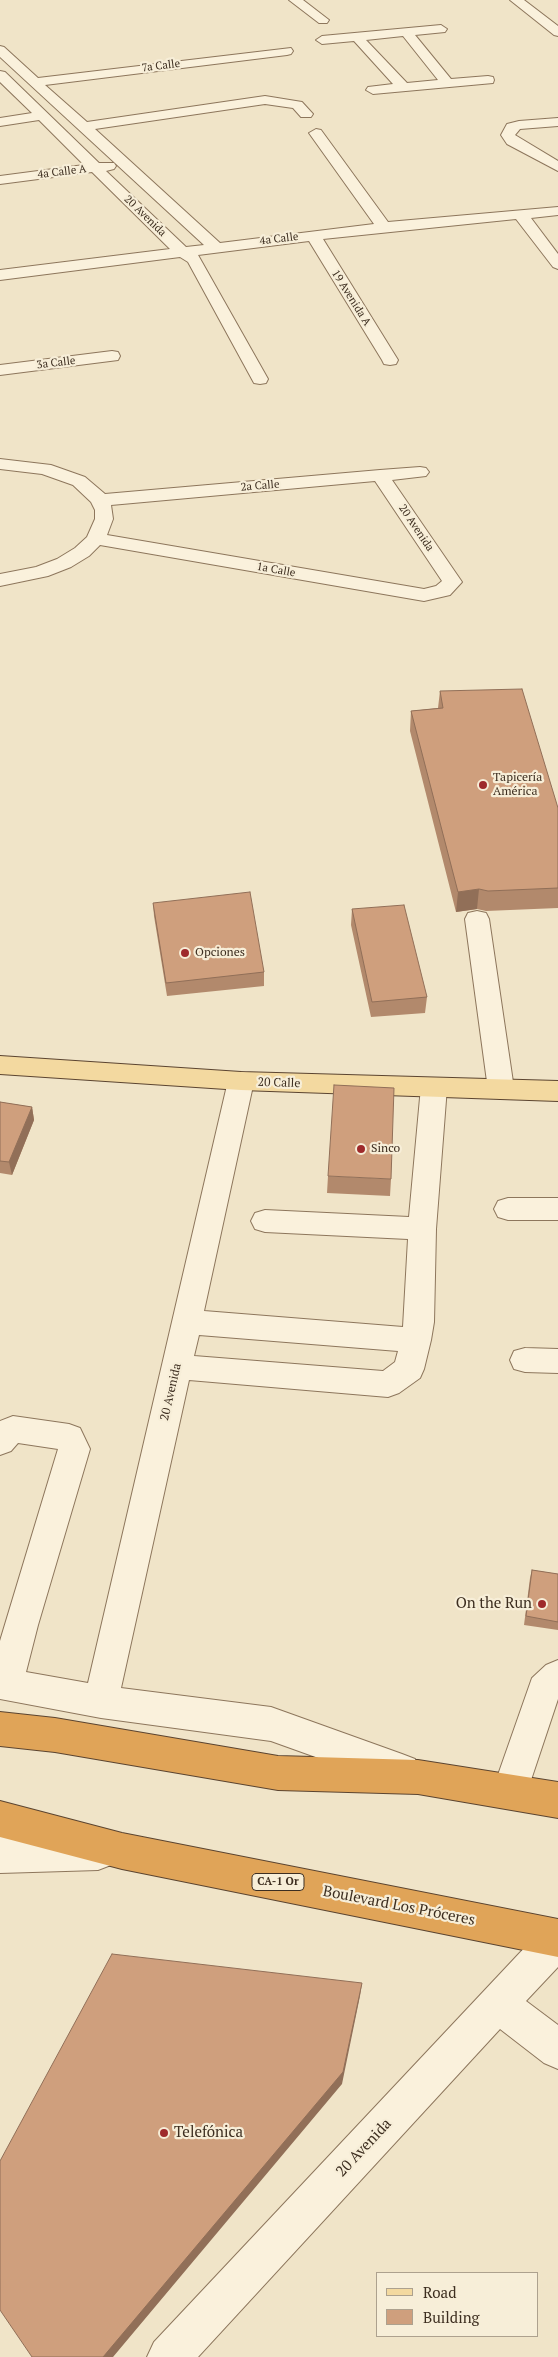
<!DOCTYPE html>
<meta charset="utf-8">
<style>
body{margin:0}
#map{position:relative;width:558px;height:2357px;overflow:hidden;background:#f0e4c8;font-family:"PT Serif",serif}
canvas{display:block}
.legend{position:absolute;left:376px;top:2272px;width:162px;height:65px;box-sizing:border-box;background:#f7eed8;border:1px solid #ada18e;margin:0;padding:6px 9px;list-style:none;font-size:15px;color:#3d2e20}
.legend li{display:flex;align-items:center;gap:10px;height:25px}
.legend b{width:25px;border:1px solid #ada18e}
</style>
<div id="map">
<canvas width="558" height="2357"></canvas>
<ul class="legend">
<li><b style="height:6px;background:#f3d9a0"></b>Road</li>
<li><b style="height:14px;background:#cf9f7d"></b>Building</li>
</ul>
</div>
<script>
const ctx = document.querySelector('canvas').getContext('2d');
ctx.lineJoin = 'round';
const poly = rows => new Path2D(rows.map(r => 'M' + r).join(''));
function strokePath(path, color, width, dash) { ctx.strokeStyle = color; ctx.lineWidth = width; ctx.lineCap = dash ? 'butt' : 'round'; ctx.setLineDash(dash || []); ctx.stroke(path); }
function paint(path, color) { ctx.fillStyle = color; ctx.fill(path, 'evenodd'); }
function drawText(font, color, halo, rows, align = 'center') {
  ctx.font = font + ' "PT Serif",serif'; ctx.lineWidth = 4.5; ctx.setLineDash([]); ctx.textBaseline = 'middle'; ctx.strokeStyle = halo; ctx.fillStyle = color; for (const [text, x, y, turn = 0] of rows) {
    ctx.save(); ctx.translate(x, y); ctx.rotate((+turn || 0) * Math.PI / 180); ctx.textAlign = isNaN(turn) ? turn : align; if (halo) ctx.strokeText(text, 0, 0); ctx.fillText(text, 0, 0); ctx.restore();
  }
}
const minor = poly([
 [289,0,303,0,329,20,327,23,319,23,289,0],
 [510,0,524,0,558,26,558,36,554,35,510,0],
 [441,25,447,29,445,32,415,35,451,79,488,76,493,77,494,80,493,83,373,94,366,90,368,87,393,84,354,41,322,44,316,40,322,36,441,25],
 [403,36,438,80,407,83,366,40,403,36],
 [0,46,4,47,38,78,291,48,293,51,291,54,287,55,45,85,87,122,265,96,302,102,313,114,311,117,301,117,293,108,265,104,95,129,220,243,374,224,309,133,316,129,321,130,388,222,558,207,558,215,531,218,558,254,558,269,553,267,516,219,323,239,398,360,396,364,390,365,384,364,382,360,309,241,198,255,268,379,266,383,260,384,254,383,188,262,180,257,0,280,0,270,170,249,92,172,0,184,0,176,84,165,39,120,0,126,0,118,32,113,0,82,0,71,5,72,99,163,114,163,116,166,114,169,106,171,186,247,204,245,0,57,0,46],
 [558,118,558,126,520,129,515,135,558,161,558,171,507,144,501,135,507,124,519,121,558,118],
 [112,351,118,352,120,356,118,360,0,375,0,365,112,351],
 [0,459,51,465,85,477,105,494,380,470,420,467,426,468,429,472,426,476,392,480,462,582,450,595,424,601,100,545,89,556,71,567,48,576,0,586,0,574,36,567,57,559,75,548,87,537,95,519,95,510,91,502,73,485,42,474,0,469,0,459],
 [375,481,442,581,436,586,424,589,107,535,113,519,111,505,375,481],
 [477,911,486,913,489,919,514,1089,510,1096,501,1099,492,1096,488,1089,465,919,468,913,477,911],
 [241,1072,250,1074,254,1081,204,1311,403,1327,408,1239,265,1232,255,1229,251,1221,255,1213,265,1210,409,1217,421,1087,425,1080,434,1078,443,1080,447,1087,436,1229,434,1322,431,1340,424,1369,420,1378,399,1393,388,1397,189,1380,121,1688,271,1707,402,1754,415,1759,420,1771,415,1783,402,1788,271,1741,101,1718,0,1699,0,1641,58,1449,18,1443,11,1451,0,1455,0,1421,13,1416,69,1424,80,1428,90,1449,38,1625,26,1672,88,1683,228,1081,232,1074,241,1072],
 [199,1335,398,1351,395,1362,383,1371,194,1356,199,1335],
 [508,1198,558,1198,558,1220,508,1220,498,1217,494,1209,498,1201,508,1198],
 [525,1348,558,1349,558,1373,525,1372,514,1369,510,1360,514,1351,525,1348],
 [558,1660,558,1699,523,1804,510,1809,497,1804,492,1792,532,1678,546,1665,558,1660],
 [98,1834,111,1839,116,1852,111,1865,98,1870,0,1873,0,1837,98,1834],
 [558,1920,558,1967,526,2001,558,2025,558,2069,544,2063,500,2029,198,2357,147,2357,154,2342,545,1926,558,1920]
]);
const major = poly([
 [0,1056,241,1072,558,1081,558,1101,241,1090,0,1074,0,1056]
]);
const highway = poly([
 [0,1712,55,1718,278,1756,418,1760,558,1782,558,1818,418,1794,278,1790,55,1752,0,1746,0,1712],
 [0,1801,122,1833,558,1919,558,1957,122,1869,0,1837,0,1801]
]);
const wall = poly([
 [440,691,558,808,558,908,486,911,477,909,456,912,410,731,411,711,438,708],
 [153,903,264,972,264,986,167,996,154,916],
 [352,909,427,997,425,1013,371,1017,351,925],
 [0,1102,32,1107,34,1120,12,1175,0,1173],
 [328,1176,391,1179,390,1196,327,1193],
 [532,1570,558,1574,558,1630,524,1625,530,1578]
]);
const shadedWall = poly([
 [479,889,477,909,456,912,458,892],
 [32,1107,34,1120,12,1175,9,1162],
 [362,1983,360,1996,342,2084,113,2357,103,2357]
]);
const building = poly([
 [522,689,558,808,558,888,488,891,479,889,458,892,411,711,443,708,440,691,522,689],
 [250,892,264,972,166,983,153,903,250,892],
 [404,905,427,997,372,1002,352,909,404,905],
 [334,1085,394,1088,391,1179,328,1176,334,1085],
 [0,1102,32,1107,9,1162,0,1161,0,1102],
 [532,1570,558,1574,558,1622,526,1616,532,1570],
 [112,1954,362,1983,343,2072,103,2357,32,2357,0,2310,0,2161,112,1954]
]);
const markers = [
 [483,785,5,"#9e2a2b"],
 [185,953,5,"#9e2a2b"],
 [361,1149,5,"#9e2a2b"],
 [542,1604,5,"#9e2a2b"],
 [164,2133,5,"#9e2a2b"]
];
const farStreetnames = [
 ["7a Calle",161,66,-7],
 ["4a Calle A",62,172,-7],
 ["20 Avenida",145,216,44],
 ["4a Calle",279,239,-7],
 ["19 Avenida A",351,298,58],
 ["3a Calle",56,363,-7],
 ["2a Calle",260,486,-5],
 ["20 Avenida",416,528,56],
 ["1a Calle",276,570,10]
];
const shields = [
 [278,1882,52]
];
const shieldNames = [
 ["CA-1 Or",278,1882]
];
const poiNames = [
 ["Tapicería",493,778],
 ["América",493,792],
 ["Opciones",195,953],
 ["Sinco",371,1149]
];
const streetNames = [
 ["20 Calle",279,1083,2],
 ["20 Avenida",171,1392,-77]
];
const nearPoinames = [
 ["On the Run",532,1604],
 ["Telefónica",174,2133,"left"]
];
const nearStreetnames = [
 ["Boulevard Los Próceres",399,1906,11],
 ["20 Avenida",364,2148,-47]
];
strokePath(minor, '#8d765c', 2);
strokePath(major, '#5b4430', 2);
strokePath(highway, '#5b4430', 2);
paint(minor, '#faf1dc');
paint(major, '#f3d9a0');
paint(highway, '#e0a458');
paint(wall, '#b2896c');
paint(shadedWall, '#916f58');
paint(building, '#cf9f7d');
strokePath(building, '#916f58', 1);
for (const [x, y, r, color] of markers) { const dot = new Path2D(); dot.arc(x, y, r, 0, 2 * Math.PI); ctx.fillStyle = color; ctx.fill(dot); strokePath(dot, '#f7eed8', 2); }
drawText('11px', '#3d2e20', '#f7eed8', farStreetnames);
for (const [x, y, w] of shields) { const box = new Path2D(); box.roundRect(x - w / 2, y - 8.5, w, 17, 4); ctx.fillStyle = '#f7eed8'; ctx.fill(box); strokePath(box, '#3d2e20', 1); }
drawText('bold 11px', '#3d2e20', null, shieldNames);
drawText('12px', '#3d2e20', '#f7eed8', poiNames, 'left');
drawText('12px', '#3d2e20', '#f7eed8', streetNames);
drawText('15px', '#3d2e20', '#f7eed8', nearPoinames, 'right');
drawText('15px', '#3d2e20', '#f7eed8', nearStreetnames);
</script>
